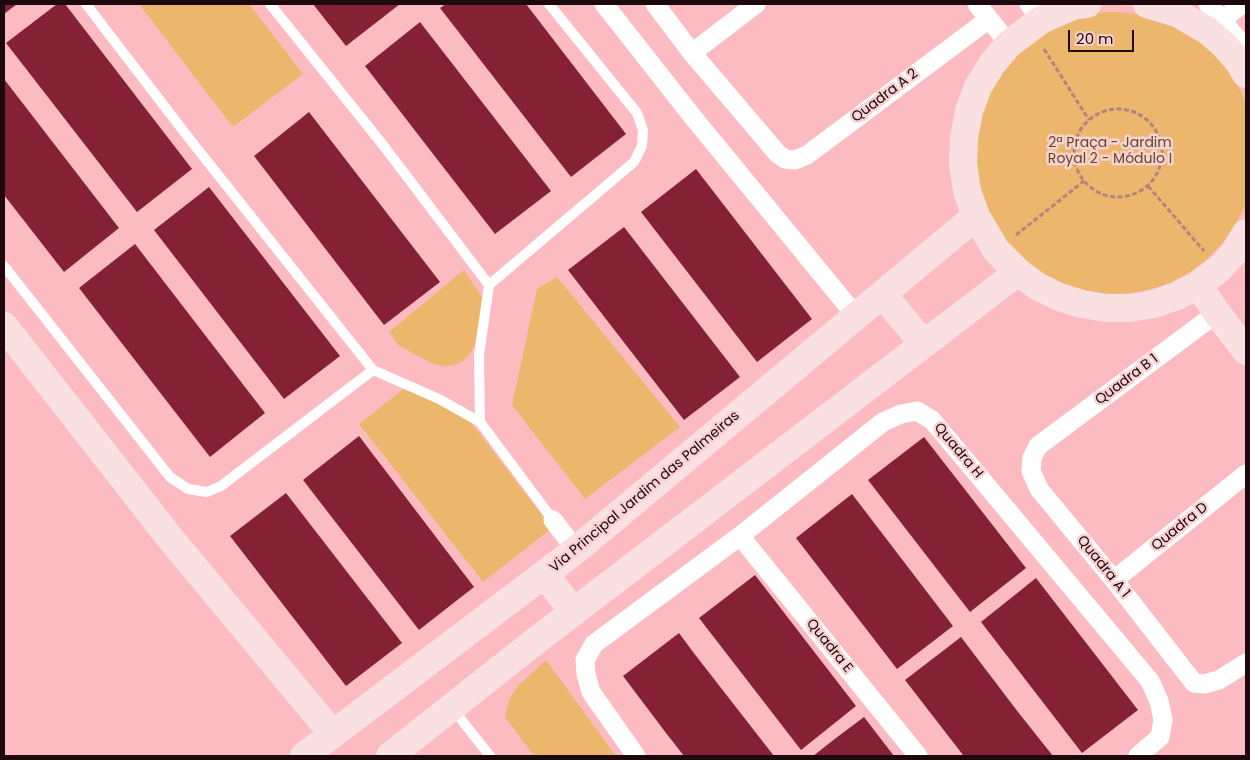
<!DOCTYPE html>
<meta charset="utf-8">
<style>
body{margin:0}
#map{position:relative;width:1250px;height:760px;overflow:hidden;background:#fcbbc0;font-family:Poppins,sans-serif}
canvas{display:block}
.frame{position:absolute;inset:0;border:5px solid #1d080b;pointer-events:none}
.scale{position:absolute;left:1068px;top:30px;width:66px;height:22px;box-sizing:border-box;border:2px solid #1d080b;border-top:0;padding-left:6px;font-size:15px;line-height:18px;white-space:nowrap;color:#1d080b;-webkit-text-stroke:4px #f8d1d3;paint-order:stroke}
</style>
<div id="map">
<canvas width="1250" height="760"></canvas>
<div class="frame"></div>
<div class="scale">20 m</div>
</div>
<script>
const ctx = document.querySelector('canvas').getContext('2d');
ctx.lineJoin = 'round';
function paint(path, color) { ctx.fillStyle = color; ctx.fill(path, 'evenodd'); }
const poly = rows => new Path2D(rows.map(r => 'M' + r).join(''));
function strokePath(path, color, width, dash) { ctx.strokeStyle = color; ctx.lineWidth = width; ctx.lineCap = dash ? 'butt' : 'round'; ctx.setLineDash(dash || []); ctx.stroke(path); }
function drawText(font, color, halo, rows, align = 'center') {
  ctx.font = font + ' Poppins,sans-serif'; ctx.lineWidth = 5; ctx.setLineDash([]); ctx.textBaseline = 'middle'; ctx.strokeStyle = halo; ctx.fillStyle = color; for (const [text, x, y, turn = 0] of rows) {
    ctx.save(); ctx.translate(x, y); ctx.rotate((+turn || 0) * Math.PI / 180); ctx.textAlign = isNaN(turn) ? turn : align; if (halo) ctx.strokeText(text, 0, 0); ctx.fillText(text, 0, 0); ctx.restore();
  }
}
const green = poly([
 [139,4,249,4,303,74,233,127],
 '973 153a141 141 0 1 1 282 0a141 141 0 1 1-282 0Z',
 [464,270,483,299,475,345,470,354,463,361,454,365,444,366,433,364,398,345,389,332],
 [557,277,680,427,585,499,512,405,537,289],
 [405,388,463,412,552,528,483,582,359,424],
 [546,660,616,756,534,756,505,717,509,700,518,686]
]);
const building = poly([
 [4,4,17,4,4,14],
 [57,4,65,4,192,169,137,212,6,43],
 [313,4,400,4,346,46],
 [446,4,526,4,626,134,571,177,440,8],
 [420,22,551,191,495,234,365,66],
 [4,79,119,228,64,272,4,195],
 [309,112,440,282,384,325,254,156],
 [696,169,812,319,757,362,641,212],
 [209,187,340,356,284,399,154,230],
 [624,227,740,377,684,420,568,270],
 [135,244,265,413,210,457,79,288],
 [359,436,474,587,419,630,303,480],
 [924,437,1026,568,970,612,868,480],
 [286,493,402,643,346,686,230,536],
 [852,494,953,626,897,669,796,538],
 [755,575,856,706,801,750,699,618],
 [1036,578,1138,710,1082,753,981,622],
 [679,633,693,652,774,756,684,756,666,733,623,676],
 [961,637,1018,712,1053,756,963,755,905,680],
 [864,717,894,756,813,756,836,738]
]);
const path = poly([
 [1044,49,1089,120],
 '1074 153a44 44 0 1 1 88 0a44 44 0 1 1-88 0Z',
 [1148,186,1204,251],
 [1016,235,1084,181]
]);
const lane = poly([
 [86,4,188,137,373,370,439,399,480,422,553,520],
 [270,4,383,145,489,285,479,355,480,422],
 [4,266,170,477,188,489,207,492,221,486,373,370],
 [489,285,634,162,642,146,643,130,637,113,549,4],
 [452,708,490,756]
]);
const street = poly([
 [604,4,692,116,856,316],
 [655,4,692,53,778,154,785,159,795,160,807,155,989,19],
 [977,4,1009,44],
 [1029,4,1041,20],
 [1208,4,1246,49],
 [1212,28,1242,4],
 [692,53,756,4],
 [1217,313,1038,446,1032,458,1031,471,1039,489,1114,580,1194,683,1204,684,1219,680,1246,663],
 [553,520,576,550],
 [740,536,918,756],
 [1114,580,1246,474],
 [636,756,591,692,586,674,585,660,594,644,740,536,883,422,901,414,917,411,932,420,1150,681,1159,701,1163,720,1160,737,1138,756]
]);
const secondary = poly([
 [1087,4,1073,6,1041,20,1009,44,992,64,978,87,969,111,964,138,963,164,967,191,976,216,996,250,1018,272,1037,286,1059,297,1082,304,1106,308,1130,308,1154,304,1177,296,1198,285,1219,269,1234,253,1246,233],
 [1147,4,1177,13,1208,31,1224,45,1238,61,1246,74],
 [1198,285,1217,313,1246,351],
 [883,295,924,344],
 [4,326,170,538,332,733],
 [545,575,574,612],
 [304,756,576,550,976,216],
 [390,756,533,643,1018,272]
]);
const streetNames = [
 ["Quadra A 2",885,96,-37],
 ["Quadra B 1",1127,380,-37],
 ["Quadra H",958,451,50],
 ["Via Principal Jardim das Palmeiras",645,492,-40],
 ["Quadra D",1180,527,-39],
 ["Quadra A 1",1103,567,51],
 ["Quadra E",829,646,51]
];
const parkNames = [
 ["2ª Praça - Jardim",1110,143],
 ["Royal 2 - Módulo I",1110,159]
];
paint(green, '#ecb76d');
paint(building, '#852135');
strokePath(path, '#b48185', 3, [5, 2.5]);
strokePath(lane, '#fff', 10);
strokePath(street, '#fff', 19);
strokePath(secondary, '#fbe0e2', 28);
drawText('14px', '#1d080b', '#f8d1d3', streetNames);
drawText('14px', '#624720', '#f8d1d3', parkNames);
</script>
